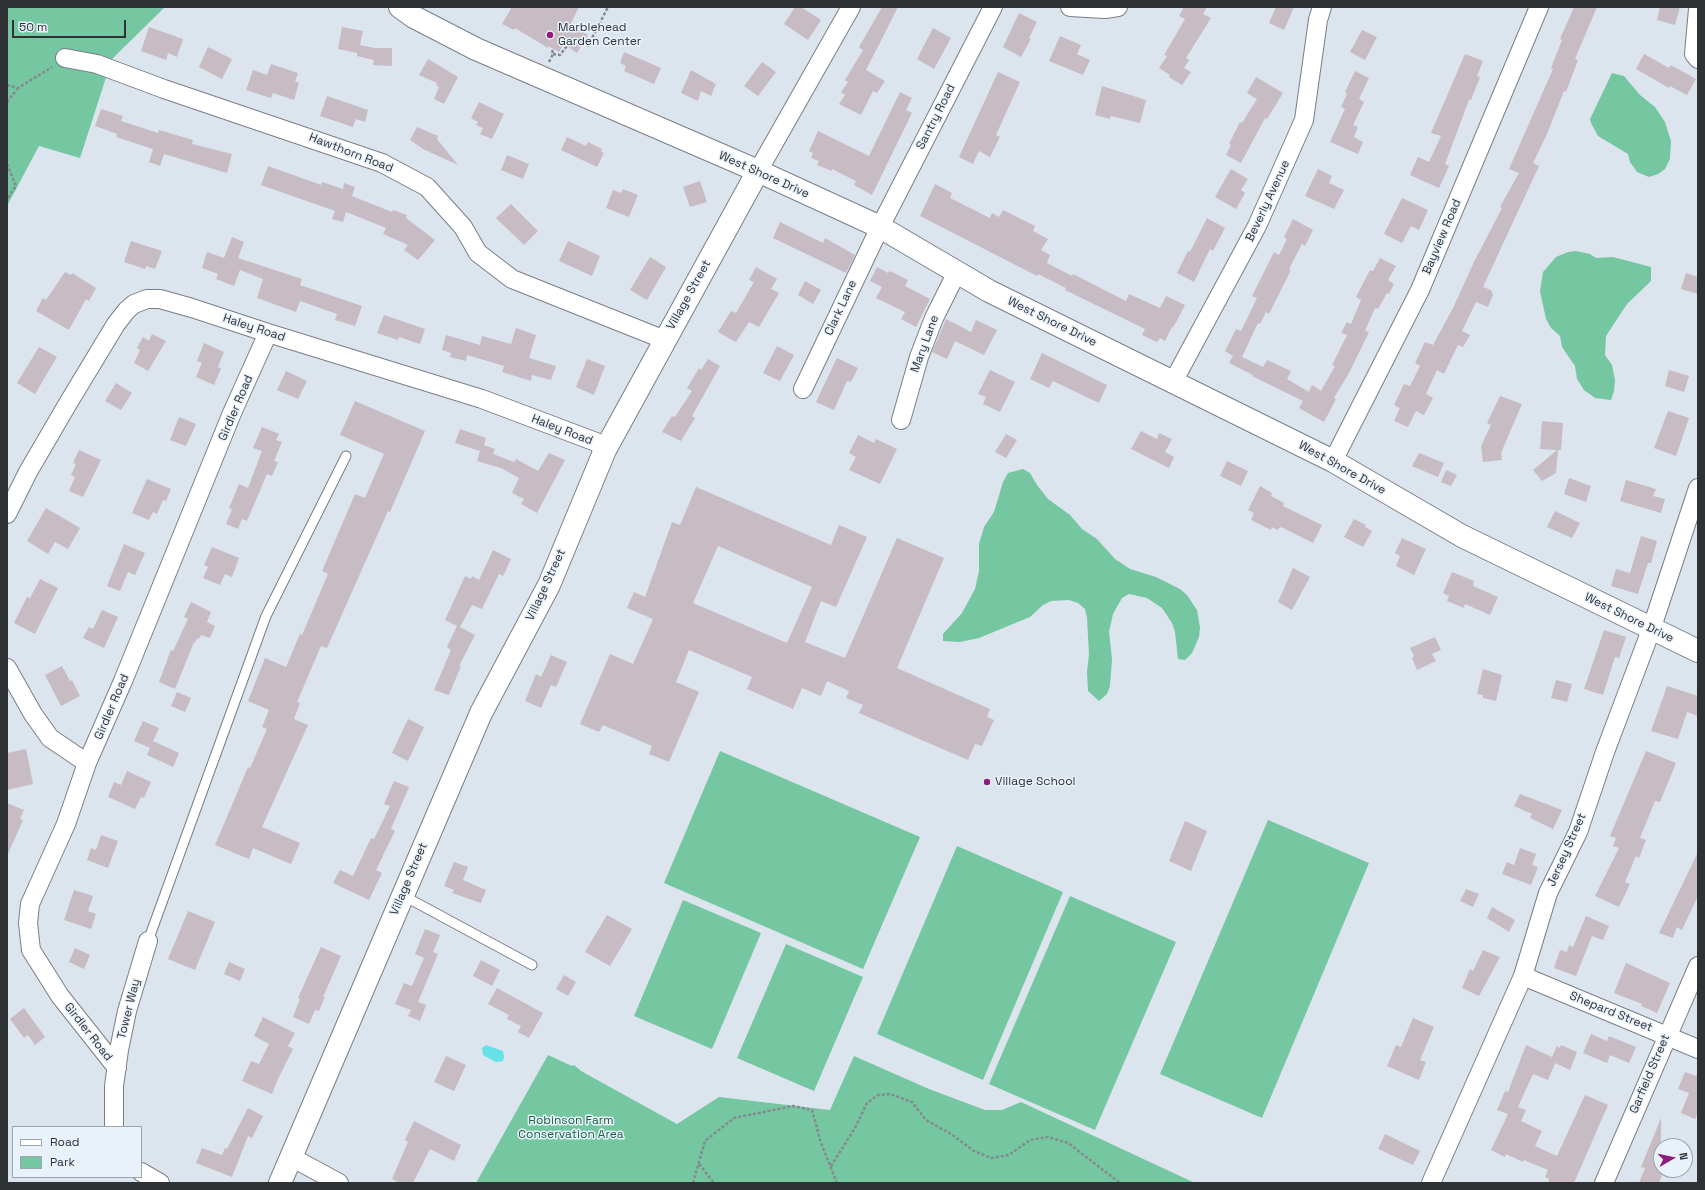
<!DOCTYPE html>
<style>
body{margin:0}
#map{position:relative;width:1705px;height:1190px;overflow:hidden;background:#dce4ee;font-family:"Space Grotesk",sans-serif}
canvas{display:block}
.frame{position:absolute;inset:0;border:8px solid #2f3235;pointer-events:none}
.legend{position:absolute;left:12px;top:1126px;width:130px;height:52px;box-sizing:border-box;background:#e9f2fb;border:1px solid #9fa5ac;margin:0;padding:5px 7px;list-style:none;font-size:12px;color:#2f3235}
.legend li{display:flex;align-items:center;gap:8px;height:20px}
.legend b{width:20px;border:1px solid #9fa5ac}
.north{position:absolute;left:1653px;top:1138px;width:40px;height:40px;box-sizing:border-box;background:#e9f2fb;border:1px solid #9fa5ac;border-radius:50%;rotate:81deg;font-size:11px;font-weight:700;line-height:16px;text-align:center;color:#2f3235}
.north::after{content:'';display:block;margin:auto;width:14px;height:18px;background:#901c7b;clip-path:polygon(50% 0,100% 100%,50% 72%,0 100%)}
.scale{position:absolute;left:12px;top:20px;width:114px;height:18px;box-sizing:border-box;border:2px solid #2f3235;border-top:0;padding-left:5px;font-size:12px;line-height:14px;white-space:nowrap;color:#2f3235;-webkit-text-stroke:3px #e9f2fb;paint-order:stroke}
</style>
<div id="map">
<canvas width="1705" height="1190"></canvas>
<div class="frame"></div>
<ul class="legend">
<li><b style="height:5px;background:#fff"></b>Road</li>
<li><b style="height:11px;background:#75c7a1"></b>Park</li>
</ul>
<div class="north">N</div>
<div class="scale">50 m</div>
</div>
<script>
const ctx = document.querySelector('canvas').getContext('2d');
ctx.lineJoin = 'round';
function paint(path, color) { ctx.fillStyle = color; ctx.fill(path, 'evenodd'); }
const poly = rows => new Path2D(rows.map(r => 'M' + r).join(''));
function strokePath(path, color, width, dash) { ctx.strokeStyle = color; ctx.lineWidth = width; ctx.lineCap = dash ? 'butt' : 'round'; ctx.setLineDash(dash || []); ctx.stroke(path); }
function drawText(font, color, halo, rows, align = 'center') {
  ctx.font = font + ' "Space Grotesk",sans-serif'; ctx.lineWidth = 3; ctx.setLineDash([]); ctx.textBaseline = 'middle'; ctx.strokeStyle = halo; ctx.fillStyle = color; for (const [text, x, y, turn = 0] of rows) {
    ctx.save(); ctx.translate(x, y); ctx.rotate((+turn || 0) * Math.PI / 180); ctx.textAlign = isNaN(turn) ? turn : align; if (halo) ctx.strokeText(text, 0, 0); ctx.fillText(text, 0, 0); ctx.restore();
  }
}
const green = poly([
 [7,7,165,7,112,59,80,158,39,146,7,206],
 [1612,73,1624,76,1640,95,1655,107,1665,122,1671,141,1670,159,1665,169,1658,174,1649,177,1637,172,1630,162,1628,154,1598,136,1591,123,1590,119],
 [1576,251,1590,254,1596,258,1613,257,1651,267,1651,281,1627,304,1606,336,1605,355,1612,365,1615,380,1614,391,1611,400,1595,398,1584,390,1577,379,1575,366,1562,347,1560,336,1551,328,1546,319,1540,291,1543,272,1556,257,1568,252],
 [1023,469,1030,473,1037,485,1048,499,1070,515,1082,529,1097,539,1115,559,1130,569,1156,577,1180,589,1187,595,1197,610,1200,628,1199,637,1192,653,1185,660,1178,659,1175,632,1172,623,1162,608,1147,598,1129,594,1122,598,1113,614,1109,632,1112,659,1110,686,1107,694,1099,701,1088,691,1087,672,1089,654,1087,618,1085,609,1078,603,1069,600,1051,601,1043,605,1030,617,979,638,960,642,943,641,943,634,962,613,975,589,979,571,979,544,984,527,994,512,1003,482,1008,473],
 [720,751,920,837,863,969,664,883],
 [1268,820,1369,863,1262,1118,1160,1074],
 [957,846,1063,892,983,1080,877,1034],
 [1070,896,1176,942,1095,1130,989,1084],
 [683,900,761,933,712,1049,634,1016],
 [786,944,863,977,814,1091,737,1058],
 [548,1055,572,1066,574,1065,581,1071,677,1124,719,1097,830,1110,854,1056,929,1089,985,1110,1002,1110,1021,1102,1195,1183,476,1183]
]);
const water = poly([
 [486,1045,503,1051,504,1057,503,1061,496,1062,483,1055,482,1048]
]);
const building = poly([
 [512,7,579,7,570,25,588,35,577,53,564,44,559,52,548,46,548,48,515,28,514,30,502,24],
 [795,7,801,7,821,20,808,40,784,24],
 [882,7,898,7,866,70,885,81,877,93,873,91,861,115,839,104,845,95,841,92,848,82,845,80,863,50,859,47],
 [1184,7,1207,7,1203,14,1211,18,1186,58,1189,60,1184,68,1191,72,1182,85,1169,77,1170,75,1159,68,1167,56,1164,55,1185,19,1179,16],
 [1276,7,1294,7,1284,30,1269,23],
 [1574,7,1597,7,1575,59,1578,60,1566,92,1564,91,1547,134,1533,163,1539,166,1483,287,1491,290,1493,295,1488,307,1476,302,1462,331,1470,335,1463,347,1458,345,1444,374,1437,370,1426,394,1433,398,1424,415,1416,411,1408,427,1394,421,1400,408,1394,405,1404,384,1410,386,1420,366,1415,363,1425,342,1433,345,1453,308,1474,262,1502,208,1500,207,1519,173,1509,169,1553,69,1551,68,1562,40,1560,39],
 [1660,7,1680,7,1675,25,1657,20],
 [1019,13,1037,22,1029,38,1031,39,1021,57,1003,47],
 [149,27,183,39,177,57,168,53,166,60,141,51],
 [342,27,363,31,360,45,374,48,392,48,392,66,373,65,374,60,357,56,357,53,338,49],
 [933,28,951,38,934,69,917,59],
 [1362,30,1377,37,1365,60,1350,52],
 [1060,36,1081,45,1077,54,1090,60,1083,75,1049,61],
 [208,47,232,59,222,79,199,67],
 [624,52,661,68,654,84,624,71,626,66,620,63],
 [1465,54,1483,61,1477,76,1480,77,1471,100,1469,100,1445,164,1449,166,1439,188,1410,175,1418,157,1429,162,1441,136,1431,133],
 [1644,54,1669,68,1671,65,1696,79,1687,95,1670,86,1669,88,1636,69],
 [428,59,458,77,444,104,434,99,439,87,436,85,437,83,419,75],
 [762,62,776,72,758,96,744,86],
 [271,64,298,73,295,81,299,83,294,100,273,93,271,98,246,90,253,70,267,75],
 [691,70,716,84,711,96,701,91,698,101,681,93],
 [1355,71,1369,78,1359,99,1364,102,1353,125,1358,127,1354,137,1363,142,1358,154,1330,142,1345,109,1341,107,1347,94,1345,92],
 [998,72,1020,82,996,135,1000,137,990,157,979,151,973,164,959,157],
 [1256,77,1283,93,1267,119,1265,118,1241,163,1226,155,1231,145,1229,144,1240,122,1242,123,1257,99,1247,93],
 [1102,86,1146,100,1140,123,1111,116,1110,119,1095,115],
 [900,92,912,98,906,110,912,113,872,195,854,185,856,181,832,169,832,171,817,165,819,161,811,158,813,153,809,151,818,131,869,156],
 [327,96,368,110,365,122,356,119,353,127,320,116],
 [479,102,504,114,492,139,480,134,483,128,476,125,478,122,471,118],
 [101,109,123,116,121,121,158,133,159,130,193,140,192,144,232,154,227,173,164,154,160,166,149,162,153,149,116,137,117,134,95,126],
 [417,127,438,136,437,139,458,165,423,149,410,140],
 [567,137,586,146,588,142,602,149,601,152,604,153,597,167,561,150],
 [507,155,529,164,523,179,501,170],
 [268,166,321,185,322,182,343,189,344,183,355,187,352,196,392,212,393,210,407,215,406,218,435,240,418,260,404,250,408,245,383,234,386,228,346,212,343,222,332,219,335,211,261,185],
 [1231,169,1248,179,1241,190,1245,193,1236,209,1215,197],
 [1318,169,1332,176,1329,183,1344,190,1334,209,1305,196],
 [700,181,707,202,690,207,683,187],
 [935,184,952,193,950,198,990,218,992,213,999,217,1003,210,1035,226,1033,231,1048,239,1041,250,1050,255,1047,263,1072,276,1073,274,1126,301,1129,294,1160,308,1166,296,1185,305,1173,328,1172,327,1165,341,1160,338,1157,342,1142,335,1145,329,1065,290,1066,288,1038,274,1037,276,920,216],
 [623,189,638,195,629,217,606,208,613,190,621,193],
 [1402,198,1428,210,1419,230,1411,226,1402,243,1384,234],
 [511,204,538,231,524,245,496,218],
 [1207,218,1225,228,1213,251,1210,249,1194,282,1177,273,1188,251,1190,252],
 [1293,219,1313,230,1305,246,1302,244,1289,269,1291,270,1269,314,1266,312,1260,324,1258,323,1242,357,1263,367,1267,360,1291,371,1287,379,1309,392,1312,385,1321,391,1335,366,1332,365,1347,335,1341,333,1347,322,1351,324,1361,300,1356,297,1370,270,1373,271,1380,258,1396,266,1388,280,1394,284,1389,294,1387,293,1378,309,1375,308,1365,331,1369,332,1349,373,1334,398,1336,399,1324,422,1299,408,1303,401,1252,376,1253,375,1229,363,1233,356,1225,351,1236,329,1241,331,1257,298,1252,296,1274,252,1279,255,1287,239,1284,237],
 [780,222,823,243,825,238,855,255,846,273,773,238],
 [232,237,244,242,238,258,302,279,300,285,362,306,355,326,335,320,337,314,300,301,296,312,257,298,263,279,240,270,234,286,216,279,218,274,202,268,207,252,224,258],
 [131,241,162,251,155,269,146,266,145,269,124,262],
 [568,241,600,256,592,276,559,261],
 [650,257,666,267,647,300,630,290],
 [756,267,777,279,771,289,779,293,759,327,749,322,736,342,718,332,731,311,736,313,754,282,749,280],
 [877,267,888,273,890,271,908,280,905,286,930,299,916,327,901,319,905,312,876,298,882,287,870,281],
 [65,272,71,275,72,273,96,288,89,301,86,299,69,330,36,311,43,298,46,300],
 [1686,273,1698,277,1698,294,1681,289],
 [805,281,821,290,813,304,798,295],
 [384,315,425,329,420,344,399,337,398,340,377,333],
 [946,319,971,332,976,320,997,330,984,355,955,341,947,359,932,352],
 [516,328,536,335,529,358,556,366,551,380,532,375,531,381,502,372,504,366,467,355,466,361,450,357,451,353,442,350,446,335,480,345,482,336,511,344],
 [152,334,166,341,148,371,134,363,140,350,137,348,143,337,149,341],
 [204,343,224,352,218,367,221,369,214,385,196,377,202,363,197,361],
 [777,346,794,355,780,381,763,373],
 [39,347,57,357,35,394,17,383],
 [1042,353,1107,385,1099,403,1053,381,1049,388,1030,379],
 [837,358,858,368,851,382,847,381,834,410,816,402],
 [587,359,605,366,594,395,576,387],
 [708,359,720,366,692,416,695,418,681,441,662,432,672,416,675,417,692,391,687,388,699,368,701,370],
 [990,370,1015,382,1000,412,983,404,986,397,978,394],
 [1669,370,1689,376,1684,392,1665,386],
 [286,371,307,381,298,399,277,390],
 [116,383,132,393,121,410,105,401],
 [1500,396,1522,404,1501,453,1502,460,1483,462,1481,446,1491,425,1487,423],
 [355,401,425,431,390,512,388,511,327,648,321,646,297,702,300,703,294,719,308,725,262,827,300,843,291,864,253,848,249,859,215,845,248,767,250,768,267,729,262,727,269,710,248,701,265,658,286,667,300,634,302,635,328,574,322,571,355,494,365,498,384,454,340,435],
 [1668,411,1689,418,1676,456,1654,448],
 [179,417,196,424,186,446,170,440],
 [1542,421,1563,423,1561,450,1558,450,1556,473,1542,481,1533,470,1557,450,1540,449],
 [262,427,279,434,276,440,282,442,274,461,278,462,272,476,267,474,247,521,242,519,238,529,226,524,232,509,229,508,239,484,248,488,262,451,253,448],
 [460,429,486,438,484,445,495,449,493,454,514,462,516,459,538,471,549,453,565,460,537,513,521,504,524,499,512,493,519,478,501,468,477,461,480,451,455,443],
 [1141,431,1157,439,1159,433,1172,439,1165,452,1174,457,1169,468,1131,449],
 [1006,434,1017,440,1006,458,995,452],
 [858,435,874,443,876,439,897,449,880,484,849,470,856,457,849,453],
 [79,450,101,460,83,497,69,491,75,477,71,475,76,464,73,463],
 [1419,453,1444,463,1438,477,1412,466],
 [1227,461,1248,471,1241,486,1220,476],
 [1446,470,1457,475,1451,486,1441,482],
 [1569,478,1591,486,1586,502,1564,494],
 [147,479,171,489,166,501,163,500,157,514,153,512,149,520,132,513],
 [1626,480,1656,489,1653,496,1665,499,1661,513,1620,501],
 [1260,486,1272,493,1271,496,1284,503,1283,506,1322,525,1313,543,1281,527,1277,530,1272,527,1271,530,1251,520,1254,513,1248,510],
 [696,487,831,545,839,525,867,537,836,607,821,601,805,642,845,658,897,538,944,558,897,668,990,709,987,717,994,720,982,746,975,744,968,760,859,713,863,705,846,698,849,691,827,681,821,696,802,688,793,709,747,689,752,677,689,650,676,682,699,692,669,762,649,754,652,746,603,725,599,732,580,724,610,654,633,664,653,619,627,608,634,592,645,597,672,522,680,525],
 [718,546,812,587,787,643,693,603],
 [46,508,80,528,68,549,55,542,48,554,27,541],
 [1555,511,1580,523,1572,538,1547,527],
 [1354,519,1366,525,1365,527,1372,531,1363,547,1344,537],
 [1641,536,1657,541,1651,563,1648,563,1638,594,1611,586,1616,569,1630,573],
 [1402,538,1426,549,1414,575,1396,566,1400,556,1395,553],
 [124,544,145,553,135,575,128,572,120,591,107,586],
 [212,547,239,558,232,577,225,574,220,585,203,578,208,567,204,565],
 [493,550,511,559,503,576,499,574,482,609,472,605,460,627,475,635,459,666,461,666,449,695,434,690,451,650,447,647,457,626,445,620,465,576,471,579,472,576,479,580],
 [1293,568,1310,577,1292,610,1278,602],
 [1452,572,1474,581,1473,586,1498,597,1490,615,1465,604,1464,608,1447,601,1449,596,1443,593],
 [40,579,58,588,35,634,14,623,27,597,30,598],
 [191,602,211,612,207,622,215,626,210,638,201,635,199,639,197,638,195,643,194,642,175,689,159,682,171,650,173,651,188,619,184,617],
 [102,610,118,617,104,648,83,638,89,627,93,629],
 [1604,630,1626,637,1619,658,1615,657,1603,695,1584,689],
 [1435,637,1441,650,1432,654,1436,661,1417,670,1412,658,1414,656,1410,648],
 [551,655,567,662,556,687,551,685,541,708,525,701,536,674,541,677],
 [62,666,70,681,72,680,80,696,61,706,45,675],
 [1483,669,1502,675,1496,701,1483,698,1483,695,1477,694],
 [1556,680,1572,684,1567,702,1551,698],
 [1667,686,1698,696,1698,716,1687,712,1678,739,1651,731],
 [177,692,191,698,185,712,171,706],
 [408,719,424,727,408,761,392,753],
 [143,721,159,728,150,748,134,741],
 [153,741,179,753,173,767,147,755],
 [26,749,33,784,7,790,7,753],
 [1646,751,1676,763,1660,802,1655,801,1640,838,1646,840,1639,858,1636,856,1625,882,1630,884,1619,907,1595,896,1619,848,1613,846,1616,838,1610,836],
 [127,771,151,782,144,798,141,797,135,809,108,797,114,782,121,785],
 [394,781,409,787,391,829,395,831,376,870,382,873,369,900,333,883,340,870,353,876,371,838,374,839,390,806,384,804],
 [1520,794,1562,810,1553,829,1530,818,1532,814,1514,806],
 [7,803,24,810,20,819,23,820,7,856],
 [1185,821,1207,831,1191,871,1169,861],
 [101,835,118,841,108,868,87,860,91,848,96,850],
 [1520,848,1536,854,1532,865,1538,867,1531,885,1502,874,1507,862,1514,865],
 [1698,852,1698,896,1682,930,1677,927,1673,938,1659,933],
 [454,862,468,867,463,880,486,890,481,903,452,893,454,890,444,886],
 [1466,889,1479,894,1473,907,1460,901],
 [74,890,93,896,88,911,96,914,91,929,64,920],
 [1492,907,1515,920,1509,932,1487,918],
 [188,911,215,922,195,970,168,959],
 [607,915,632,929,610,966,585,952],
 [1586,916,1609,926,1603,940,1592,936,1576,976,1554,968,1560,950,1567,952,1569,945,1573,947],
 [425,929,440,935,433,952,438,954,418,1002,426,1005,420,1021,408,1016,411,1010,395,1004,404,983,412,986,424,958,415,954],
 [321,947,341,956,323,997,325,997,319,1011,315,1010,309,1024,293,1017,300,999,298,998],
 [75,948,90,955,84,969,69,962],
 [1483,950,1500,957,1479,996,1462,988,1470,969,1473,971],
 [481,960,500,970,492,986,473,976],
 [229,962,245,969,240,981,224,974],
 [1626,963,1670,983,1657,1013,1641,1006,1642,1004,1614,993],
 [564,975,576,982,568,996,556,989],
 [497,988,543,1013,529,1038,518,1032,521,1026,507,1019,509,1015,488,1004],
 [24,1008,45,1037,35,1045,28,1035,24,1038,10,1019],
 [263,1017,295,1033,288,1046,293,1049,278,1079,272,1094,242,1081,251,1061,259,1064,269,1044,254,1036],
 [1413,1018,1434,1027,1420,1060,1426,1062,1419,1080,1387,1066,1396,1045,1401,1047],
 [1591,1034,1607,1041,1609,1036,1636,1047,1629,1063,1610,1055,1607,1063,1583,1053],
 [1526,1045,1552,1057,1557,1046,1560,1048,1561,1045,1577,1052,1570,1070,1555,1063,1548,1080,1533,1074,1518,1107,1526,1110,1521,1121,1542,1131,1535,1146,1557,1156,1585,1095,1608,1105,1574,1183,1548,1183,1549,1179,1545,1177,1548,1170,1524,1160,1523,1162,1506,1154,1505,1157,1491,1150,1508,1114,1497,1110,1505,1091,1508,1092],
 [446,1056,466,1065,454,1091,434,1082],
 [1685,1072,1696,1076,1698,1072,1698,1112,1695,1119,1681,1113,1689,1093,1678,1089],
 [248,1108,263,1116,252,1138,248,1136,232,1177,196,1163,202,1148,222,1155,225,1148,227,1149],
 [1661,1118,1661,1170,1664,1170,1659,1183,1639,1183,1645,1168,1641,1167],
 [414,1121,461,1145,454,1161,430,1149,413,1183,400,1183,392,1179,408,1142,405,1140],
 [1385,1134,1420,1151,1413,1165,1378,1149]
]);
const path = poly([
 [553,54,560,55,573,38,588,46,608,7],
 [549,62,553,54,552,49],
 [7,85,18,88,52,67],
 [7,102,18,88],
 [7,164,16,186,7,199],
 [699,1164,714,1183],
 [831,1166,855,1128,867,1103,878,1095,890,1094,912,1102,926,1120,951,1134,974,1151,991,1158,1009,1155,1030,1140,1048,1137,1068,1143,1120,1183],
 [693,1183,705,1141,734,1118,793,1106,812,1110,821,1143,837,1183]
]);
const lane = poly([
 [402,895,532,965],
 [148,941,266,616,346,456]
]);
const street = poly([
 [1070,7,1105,9,1118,7],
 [1698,9,1694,54,1698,59],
 [65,58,97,64,164,89,382,163,427,187,463,227,478,253,512,279,665,340],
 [758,171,851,7],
 [1173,382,1257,226,1304,120,1318,20,1322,7],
 [803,389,880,227,993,7],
 [901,420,919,357,934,318,957,272],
 [1333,461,1420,290,1539,7],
 [7,514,28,472,67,405,116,324,127,310,134,304,147,299,160,299,192,308,268,333,482,399,596,442,605,450],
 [7,668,33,714,50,738,87,763],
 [1523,976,1698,1049],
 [117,1068,60,996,31,950,28,923,30,904,66,824,87,763,123,681,232,413,268,333],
 [114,1127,114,1086,119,1050,127,1011,148,941],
 [291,1157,339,1183],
 [141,1172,160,1183],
 [1431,1183,1523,976,1548,893,1578,832,1605,752,1651,630,1698,488],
 [1604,1183,1698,966]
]);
const secondary = poly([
 [400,7,414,17,476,49,758,171,880,227,989,291,1333,461,1462,536,1698,651],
 [280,1183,481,713,549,585,605,450,758,171]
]);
const markers = [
 [550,35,4,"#901c7b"],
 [987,782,4,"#901c7b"]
];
const poiNames = [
 ["Marblehead",558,28],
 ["Garden Center",558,42],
 ["Village School",995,782]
];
const streetNames = [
 ["Santry Road",936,117,-63],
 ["Hawthorn Road",351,153,21],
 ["West Shore Drive",764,175,24],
 ["Beverly Avenue",1268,201,-65],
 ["Bayview Road",1442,237,-67],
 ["Village Street",689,295,-61],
 ["Clark Lane",841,308,-65],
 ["West Shore Drive",1052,322,26],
 ["Haley Road",254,328,18],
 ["Mary Lane",925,344,-70],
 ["Girdler Road",236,408,-67],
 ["Haley Road",562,430,21],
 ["West Shore Drive",1342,468,29],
 ["Village Street",546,585,-65],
 ["West Shore Drive",1629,618,26],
 ["Girdler Road",112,707,-67],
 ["Jersey Street",1567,850,-66],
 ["Village Street",409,879,-67],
 ["Tower Way",129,1009,-76],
 ["Shepard Street",1611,1012,22],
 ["Girdler Road",88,1032,52],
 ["Garfield Street",1650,1074,-67]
];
const parkNames = [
 ["Robinson Farm",571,1121],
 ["Conservation Area",571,1135]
];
paint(green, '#75c7a1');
paint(water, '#64e2e8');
paint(building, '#c7bcc3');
strokePath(lane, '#787f88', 11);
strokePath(street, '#787f88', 20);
strokePath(secondary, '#787f88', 24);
strokePath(path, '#848a90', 2.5, [3, 2]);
strokePath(lane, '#fff', 9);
strokePath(street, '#fff', 18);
strokePath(secondary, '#fff', 22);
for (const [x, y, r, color] of markers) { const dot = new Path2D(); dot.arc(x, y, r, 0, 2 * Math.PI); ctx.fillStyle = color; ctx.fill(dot); strokePath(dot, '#e9f2fb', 1.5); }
drawText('12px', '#2f3235', '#e9f2fb', poiNames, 'left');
drawText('12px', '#2f3235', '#e9f2fb', streetNames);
drawText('12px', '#186145', '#e9f2fb', parkNames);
</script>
